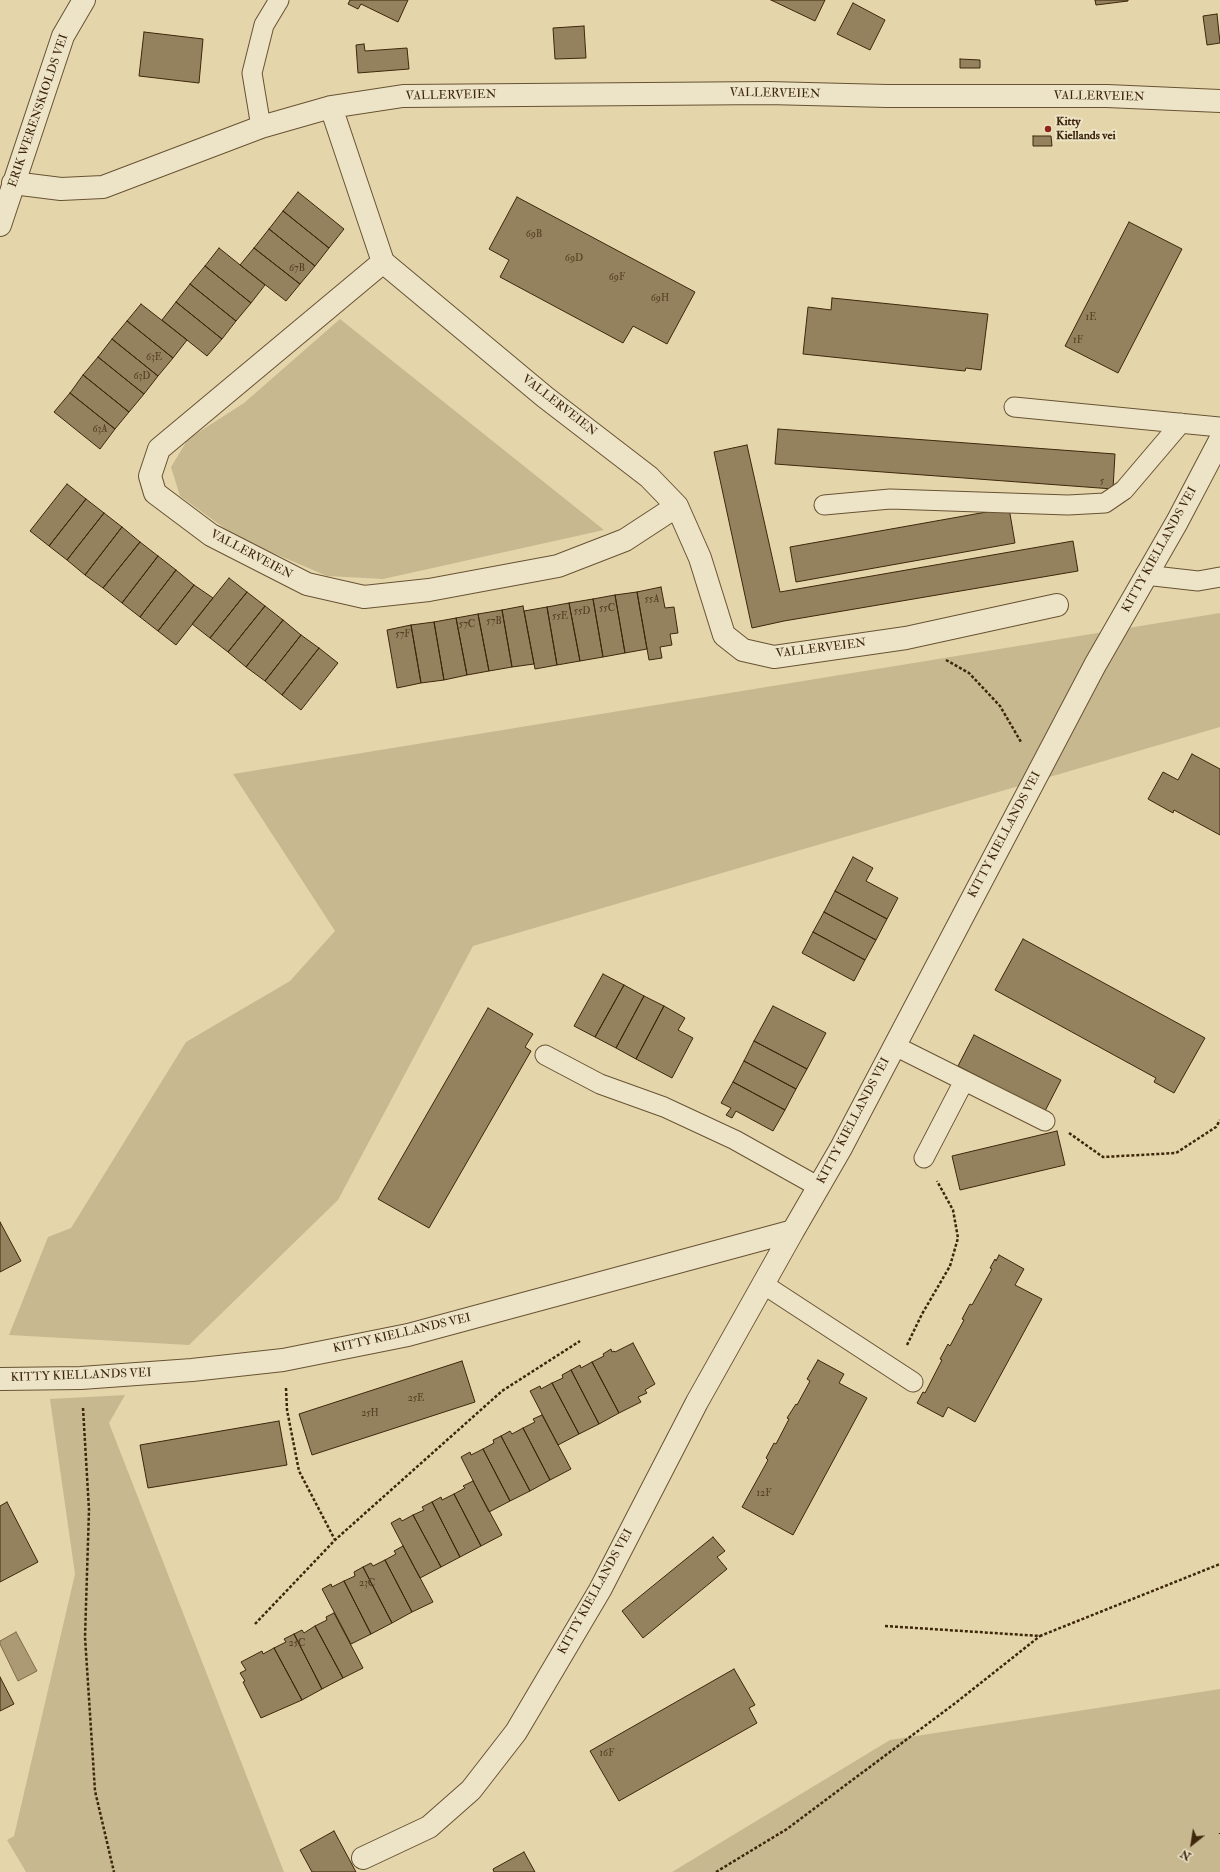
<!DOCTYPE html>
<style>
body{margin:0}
#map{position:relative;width:1220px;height:1872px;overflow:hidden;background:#e4d6aa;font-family:"IM FELL Double Pica",serif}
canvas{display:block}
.north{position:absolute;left:1172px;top:1824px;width:40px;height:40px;-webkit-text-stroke:3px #ede4c8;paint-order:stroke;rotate:210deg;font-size:11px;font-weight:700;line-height:16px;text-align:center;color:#3e260b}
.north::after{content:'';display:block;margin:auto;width:14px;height:18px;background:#3e260b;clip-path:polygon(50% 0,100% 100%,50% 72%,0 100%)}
</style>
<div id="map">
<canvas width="1220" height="1872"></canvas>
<div class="north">N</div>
</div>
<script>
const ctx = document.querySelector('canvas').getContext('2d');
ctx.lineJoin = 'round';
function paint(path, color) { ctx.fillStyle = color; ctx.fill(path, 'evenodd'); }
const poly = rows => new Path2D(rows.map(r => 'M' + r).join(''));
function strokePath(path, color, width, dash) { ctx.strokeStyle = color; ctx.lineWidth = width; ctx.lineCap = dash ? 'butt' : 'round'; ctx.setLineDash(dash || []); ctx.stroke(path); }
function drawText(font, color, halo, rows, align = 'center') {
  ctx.font = font + ' "IM FELL Double Pica",serif'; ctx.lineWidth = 4; ctx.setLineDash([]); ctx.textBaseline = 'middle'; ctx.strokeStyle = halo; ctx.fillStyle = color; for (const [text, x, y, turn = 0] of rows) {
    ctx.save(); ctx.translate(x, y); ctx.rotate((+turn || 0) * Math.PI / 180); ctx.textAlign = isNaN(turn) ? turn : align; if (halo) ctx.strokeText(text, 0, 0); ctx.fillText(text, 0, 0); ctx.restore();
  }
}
const green = poly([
 [340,319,604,530,383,579,327,576,238,538,180,496,171,467,188,439,244,403],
 [1220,613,1220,727,473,946,338,1200,189,1345,9,1335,48,1237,71,1228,186,1042,290,981,335,931,233,774],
 [125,1395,109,1423,284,1872,26,1872,7,1840,14,1836,75,1574,50,1399],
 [1220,1689,1220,1872,672,1872,890,1740]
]);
const water = poly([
 [16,1632,37,1671,18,1681,0,1644,0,1641,16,1632]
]);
const building = poly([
 [350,0,408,0,398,22,361,4,358,9,348,4,350,0],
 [771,0,825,0,815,21,771,0],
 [1095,0,1128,0,1128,1,1096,5,1095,0],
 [853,3,885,20,870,50,837,34,853,3],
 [1217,14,1220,43,1207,45,1203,16,1217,14],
 [584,26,586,58,555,59,553,28,584,26],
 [144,32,203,39,199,83,139,76,144,32],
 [364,44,365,51,407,48,409,69,358,73,356,45,364,44],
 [960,59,980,60,980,68,960,68,960,59],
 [1033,136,1051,136,1052,146,1033,146,1033,136],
 [298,192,344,229,329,248,283,211,298,192],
 [517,197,695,292,667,344,633,326,623,343,500,277,509,260,489,249,517,197],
 [283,211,329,248,315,266,269,229,283,211],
 [1129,222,1182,249,1118,373,1065,346,1129,222],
 [269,229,315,266,300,284,254,248,269,229],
 [219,248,265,285,251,303,205,266,219,248],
 [254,248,300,284,286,301,240,265,254,248],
 [205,266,251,303,236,321,190,284,205,266],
 [190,284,236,321,222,339,176,302,190,284],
 [832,298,988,314,981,370,966,368,965,371,803,354,808,307,831,310,832,298],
 [176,302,222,339,207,356,162,320,176,302],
 [141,304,187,340,173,358,127,321,141,304],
 [127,321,173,358,158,376,112,339,127,321],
 [112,339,158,376,144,394,98,357,112,339],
 [98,357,144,394,129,412,83,375,98,357],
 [83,375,129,412,115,429,70,393,83,375],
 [70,393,115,429,100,449,54,412,70,393],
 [778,429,1115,454,1113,489,775,464,778,429],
 [747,445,780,592,1073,541,1078,571,784,621,752,628,714,452,747,445],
 [67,484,86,499,49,546,30,531,67,484],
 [86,499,104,513,67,560,49,546,86,499],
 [1009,508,1015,543,796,582,790,547,1009,508],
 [104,513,122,527,85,575,67,560,104,513],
 [122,527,140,542,103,588,85,575,122,527],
 [140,542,158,556,122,603,103,588,140,542],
 [158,556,176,570,140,617,122,603,158,556],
 [176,570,194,585,158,631,140,617,176,570],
 [229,578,247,592,210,638,192,624,229,578],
 [194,585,213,598,176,645,158,631,194,585],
 [661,587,665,608,674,607,678,633,670,634,672,645,660,647,662,658,649,660,637,592,661,587],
 [247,592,265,606,228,652,210,638,247,592],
 [637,592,647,649,625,653,615,595,637,592],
 [615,595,625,653,603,657,593,599,615,595],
 [593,599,603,657,580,661,569,603,593,599],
 [569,603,580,661,557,665,547,607,569,603],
 [265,606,283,620,246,667,228,652,265,606],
 [523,606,534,664,512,667,502,610,523,606],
 [547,607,557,665,535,669,524,611,547,607],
 [502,610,512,667,489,671,478,614,502,610],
 [478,614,489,671,467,675,456,618,478,614],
 [456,618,467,675,444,680,434,622,456,618],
 [283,620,301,635,265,681,246,667,283,620],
 [434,622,444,680,421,683,411,625,434,622],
 [411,625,421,683,397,688,387,630,411,625],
 [301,635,319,648,282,695,265,681,301,635],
 [319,648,338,663,301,710,282,695,319,648],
 [1192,754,1220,769,1220,835,1174,810,1173,813,1148,799,1163,772,1178,780,1192,754],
 [853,857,873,868,866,881,898,898,887,919,835,891,853,857],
 [835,891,887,919,876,940,824,912,835,891],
 [824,912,876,940,865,960,813,932,824,912],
 [813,932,865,960,854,981,802,953,813,932],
 [1023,939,1205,1038,1174,1093,1154,1082,1156,1078,995,990,1023,939],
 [603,974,624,985,595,1037,574,1026,603,974],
 [624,985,644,996,616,1048,595,1037,624,985],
 [644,996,664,1006,636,1059,616,1048,644,996],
 [664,1006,685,1018,678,1030,693,1038,672,1078,636,1059,664,1006],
 [773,1006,826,1033,807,1069,754,1041,773,1006],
 [488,1008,533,1034,525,1047,531,1051,429,1228,378,1199,488,1008],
 [974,1035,1061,1080,1045,1111,958,1066,974,1035],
 [754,1041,807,1069,796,1089,744,1061,754,1041],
 [744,1061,796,1089,785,1110,733,1082,744,1061],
 [733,1082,785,1110,773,1131,736,1111,732,1118,726,1115,731,1108,721,1103,733,1082],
 [1057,1131,1065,1165,960,1190,952,1156,1057,1131],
 [0,1222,21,1261,0,1272,0,1222],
 [999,1255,1024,1269,1015,1285,1042,1299,975,1422,948,1407,943,1417,917,1403,923,1392,925,1393,942,1360,940,1359,948,1344,950,1346,964,1320,962,1319,970,1304,972,1305,992,1269,990,1268,995,1259,996,1261,999,1255],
 [633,1343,655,1384,645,1390,647,1393,638,1397,641,1402,619,1413,592,1362,604,1356,603,1354,611,1349,612,1352,614,1351,615,1352,633,1343],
 [818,1360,844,1374,839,1383,867,1398,793,1535,742,1507,768,1460,766,1458,774,1443,776,1444,789,1419,787,1418,796,1404,797,1405,810,1381,807,1379,818,1360],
 [462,1361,475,1402,312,1455,299,1414,462,1361],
 [592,1362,619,1413,599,1424,571,1370,580,1365,581,1368,592,1362],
 [571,1370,599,1424,579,1434,552,1383,563,1378,562,1375,571,1370],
 [552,1383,579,1434,558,1445,530,1391,540,1386,541,1389,552,1383],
 [542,1415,571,1469,550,1480,523,1428,535,1422,533,1419,542,1415],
 [279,1421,287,1465,148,1488,140,1445,279,1421],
 [523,1428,550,1480,530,1491,501,1436,510,1431,512,1434,523,1428],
 [501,1436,530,1491,510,1501,483,1449,494,1443,493,1440,501,1436],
 [483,1449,510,1501,489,1512,461,1457,470,1452,471,1455,483,1449],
 [473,1481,502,1535,481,1546,454,1494,465,1488,463,1486,473,1481],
 [454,1494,481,1546,460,1557,432,1502,441,1497,442,1500,454,1494],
 [7,1502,38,1562,0,1582,0,1506,7,1502],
 [432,1502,460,1557,441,1567,413,1515,424,1510,422,1507,432,1502],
 [413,1515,441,1567,420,1578,391,1523,400,1518,402,1521,413,1515],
 [713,1537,725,1551,717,1557,727,1569,643,1638,622,1611,713,1537],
 [403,1546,433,1602,412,1612,385,1560,396,1554,394,1551,403,1546],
 [385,1560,412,1612,392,1623,363,1567,371,1563,373,1566,385,1560],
 [363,1567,392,1623,371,1634,344,1581,355,1576,354,1572,363,1567],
 [344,1581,371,1634,351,1644,322,1589,331,1584,332,1587,344,1581],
 [334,1613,363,1668,343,1678,315,1626,327,1620,326,1617,334,1613],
 [315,1626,343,1678,322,1689,294,1634,302,1630,304,1633,315,1626],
 [294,1634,322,1689,302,1700,274,1648,286,1642,284,1639,294,1634],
 [274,1648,302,1700,261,1718,243,1682,245,1681,240,1673,246,1670,241,1662,262,1651,263,1654,274,1648],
 [734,1669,755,1705,749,1708,757,1723,619,1801,590,1751,734,1669],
 [0,1677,14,1704,0,1711,0,1677],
 [334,1831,356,1872,312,1872,300,1850,334,1831],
 [524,1852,535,1872,494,1872,493,1869,524,1852]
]);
const path = poly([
 [946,660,969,673,1000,706,1021,742],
 [1069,1133,1103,1157,1176,1153,1216,1127,1220,1120],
 [907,1345,922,1314,950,1266,958,1238,953,1210,937,1181],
 [286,1388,287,1410,299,1471,335,1540],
 [83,1408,89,1510,85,1637,95,1791,114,1872],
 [255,1624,335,1540,502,1391,580,1341],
 [885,1626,1040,1636,1220,1564],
 [1220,1833,1220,1834],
 [716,1872,787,1829,958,1701,1040,1636]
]);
const lane = poly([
 [261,127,252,73,264,25,279,0],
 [1014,407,1220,427],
 [824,505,890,499,1068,505,1105,503,1124,490,1181,423],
 [1145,575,1198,581,1220,577],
 [895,1046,1045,1121],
 [545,1055,600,1084,664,1107,735,1140,819,1187],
 [924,1158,964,1081],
 [763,1284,913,1382]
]);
const street = poly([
 [331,107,383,262,545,397,649,477,677,506,700,558,724,635,743,650,774,657,906,638,1057,605],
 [13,183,61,189,103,187,261,127,331,107,403,96,768,93,887,96,1107,96,1220,101],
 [0,225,63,36,84,0],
 [383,262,159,449,150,476,155,493,211,535,307,584,364,597,429,590,558,566,625,540,677,506],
 [0,1379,81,1378,192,1370,283,1360,408,1335,793,1231,841,1148,1095,665,1177,522,1220,440],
 [363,1858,429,1827,471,1790,516,1732,600,1590,697,1402,793,1231]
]);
const markers = [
 [1048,129,4,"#8f2418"]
];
const numberNames = [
 ["69B",534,235],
 ["69D",574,259],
 ["67B",297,269],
 ["69F",617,278],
 ["69H",660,299],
 ["1E",1091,318],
 ["1F",1078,341],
 ["63E",154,358],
 ["63D",142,377],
 ["63A",100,430],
 ["5",1102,482],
 ["55A",652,600],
 ["55C",607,609],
 ["55D",582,612],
 ["55E",560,617],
 ["57B",494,622],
 ["57C",467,625],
 ["57F",403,635],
 ["25E",416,1399],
 ["25H",370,1414],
 ["12F",764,1494],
 ["23C",367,1584],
 ["25C",297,1644],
 ["16F",607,1754]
];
const streetNames = [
 ["VALLERVEIEN",775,94,1],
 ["VALLERVEIEN",451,96,-1],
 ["VALLERVEIEN",1099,97,1],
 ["ERIK WERENSKIOLDS VEI",39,111,-71],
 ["VALLERVEIEN",559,406,38],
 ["KITTY KIELLANDS VEI",1160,550,-61],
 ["VALLERVEIEN",251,555,28],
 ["VALLERVEIEN",821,649,-7],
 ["KITTY KIELLANDS VEI",1005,835,-62],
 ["KITTY KIELLANDS VEI",854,1121,-62],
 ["KITTY KIELLANDS VEI",402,1334,-13],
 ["KITTY KIELLANDS VEI",81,1376,-2],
 ["KITTY KIELLANDS VEI",596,1592,-61]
];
const poiNames = [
 ["Kitty",1056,122],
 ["Kiellands vei",1056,136]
];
paint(green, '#c8b88f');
paint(water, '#ac9a74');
strokePath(water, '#806c4a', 1);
paint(building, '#94825e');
strokePath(building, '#3e260b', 1);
strokePath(lane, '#685233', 21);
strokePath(street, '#685233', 24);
strokePath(path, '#3e260b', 2.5, [3, 2]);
strokePath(lane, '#ede4c8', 19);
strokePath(street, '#ede4c8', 22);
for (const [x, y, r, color] of markers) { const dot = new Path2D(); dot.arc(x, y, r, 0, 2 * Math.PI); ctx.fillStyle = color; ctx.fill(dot); strokePath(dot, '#ede4c8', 1.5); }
drawText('10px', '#543d20', null, numberNames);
drawText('12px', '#3e260b', '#ede4c8', streetNames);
drawText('bold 12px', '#3e260b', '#ede4c8', poiNames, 'left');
</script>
